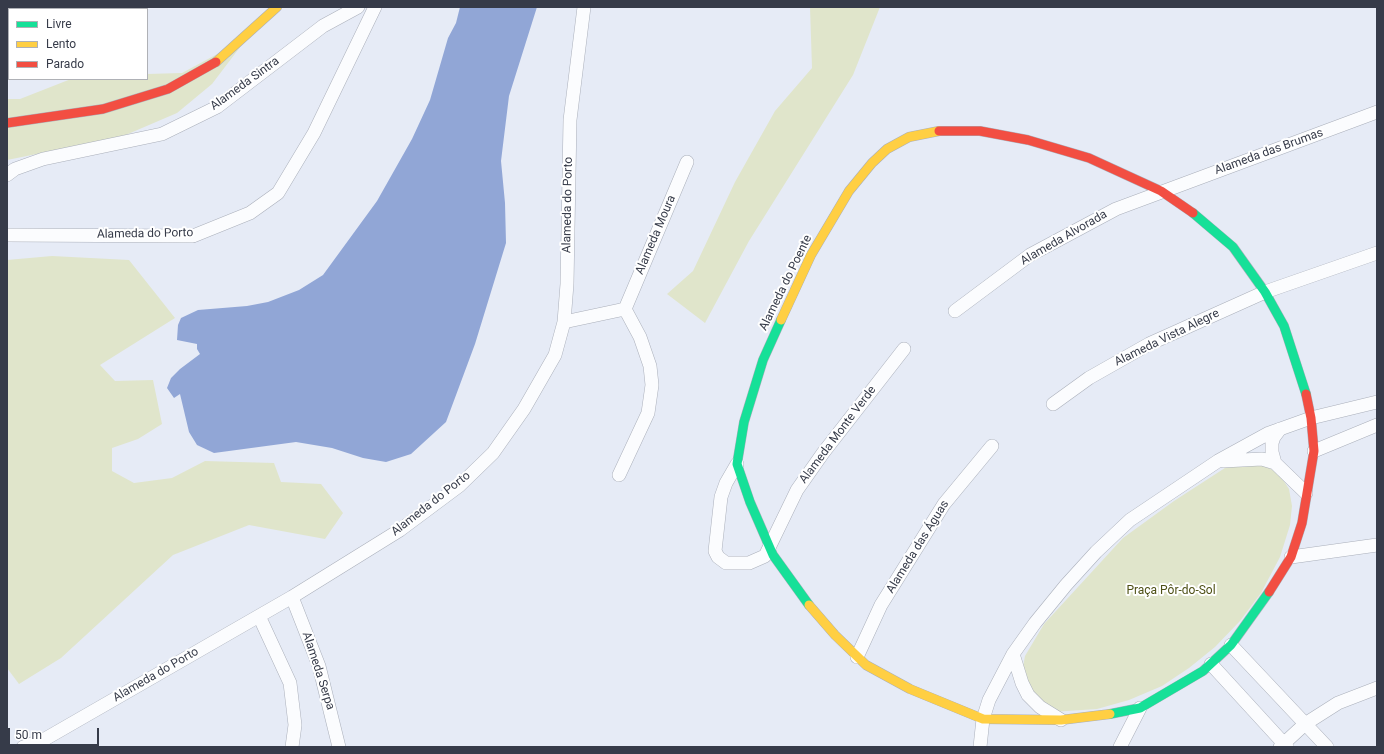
<!DOCTYPE html>
<meta charset="utf-8">
<style>
body{margin:0}
#map{position:relative;width:1384px;height:754px;overflow:hidden;background:#e6ebf6;font-family:Roboto,sans-serif}
canvas{display:block}
.frame{position:absolute;inset:0;border:8px solid #363b49;pointer-events:none}
.legend{position:absolute;left:8px;top:8px;width:140px;height:72px;box-sizing:border-box;background:#fff;border:1px solid #afb1b6;margin:0;padding:5px 7px;list-style:none;font-size:12px;color:#363b49}
.legend li{display:flex;align-items:center;gap:8px;height:20px}
.legend b{width:20px;border:1px solid #afb1b6}
.scale{position:absolute;left:8px;top:728px;width:91px;height:18px;box-sizing:border-box;border:2px solid #363b49;border-top:0;padding-left:5px;font-size:12px;line-height:14px;white-space:nowrap;color:#363b49;-webkit-text-stroke:3px #fff;paint-order:stroke}
</style>
<div id="map">
<canvas width="1384" height="754"></canvas>
<div class="frame"></div>
<ul class="legend">
<li><b style="height:5px;background:#16e098"></b>Livre</li>
<li><b style="height:5px;background:#ffcf43"></b>Lento</li>
<li><b style="height:5px;background:#f24e42"></b>Parado</li>
</ul>
<div class="scale">50 m</div>
</div>
<script>
const ctx = document.querySelector('canvas').getContext('2d');
ctx.lineJoin = 'round';
function paint(path, color) { ctx.fillStyle = color; ctx.fill(path, 'evenodd'); }
const poly = rows => new Path2D(rows.map(r => 'M' + r).join(''));
function strokePath(path, color, width, dash) { ctx.strokeStyle = color; ctx.lineWidth = width; ctx.lineCap = dash ? 'butt' : 'round'; ctx.setLineDash(dash || []); ctx.stroke(path); }
function drawText(font, color, halo, rows, align = 'center') {
  ctx.font = font + ' Roboto,sans-serif'; ctx.lineWidth = 4; ctx.setLineDash([]); ctx.textBaseline = 'middle'; ctx.strokeStyle = halo; ctx.fillStyle = color; for (const [text, x, y, turn = 0] of rows) {
    ctx.save(); ctx.translate(x, y); ctx.rotate((+turn || 0) * Math.PI / 180); ctx.textAlign = isNaN(turn) ? turn : align; if (halo) ctx.strokeText(text, 0, 0); ctx.fillText(text, 0, 0); ctx.restore();
  }
}
const green = poly([
 [810,7,880,7,853,75,749,241,705,323,667,294,693,271,735,182,775,111,812,68],
 [247,38,212,84,177,113,121,137,7,160,7,99,20,99,71,79,147,79,147,74,182,73],
 [52,256,129,260,175,318,100,365,115,381,153,380,162,424,138,439,112,448,112,471,134,483,172,478,205,461,274,463,281,482,321,484,343,513,325,539,249,525,173,555,61,658,19,684,7,668,7,260],
 [1246,463,1266,466,1280,475,1289,489,1292,506,1290,525,1280,557,1261,593,1240,621,1215,647,1189,668,1162,686,1129,700,1097,709,1052,712,1038,703,1022,672,1025,656,1044,624,1123,538,1174,501,1228,466]
]);
const water = poly([
 [460,7,537,7,509,96,501,161,505,203,506,243,475,344,446,422,411,454,386,462,363,458,332,448,296,442,214,453,197,445,189,432,180,394,174,398,167,388,171,378,180,369,200,354,197,349,197,344,177,340,178,325,181,318,198,310,247,306,268,302,299,290,323,275,377,201,412,139,430,100,448,38,456,23]
]);
const street = poly([
 [130,9,134,7],
 [7,175,15,169,43,159,162,134,217,107,323,26,358,7],
 [7,235,193,236,250,213,278,193,314,133,375,7],
 [625,309,687,162],
 [955,311,1030,255,1116,209,1377,112],
 [564,322,625,309,640,337,650,366,652,385,648,413,619,475],
 [1053,404,1089,378,1149,344,1265,292,1377,253],
 [1314,451,1377,425],
 [1223,461,1262,459,1275,463,1306,493],
 [1275,463,1272,452,1272,443,1274,437,1280,429],
 [737,464,726,483,721,497,715,551,718,557,726,563,749,563,765,556,797,490,823,453,904,349],
 [1291,557,1377,545],
 [292,597,319,666,339,747],
 [259,616,290,683,295,725,292,747],
 [1231,645,1327,747],
 [1013,654,1022,683,1028,695,1040,707,1061,720],
 [857,657,881,605,944,504,992,446],
 [1211,664,1287,747],
 [23,747,45,739,292,597,400,530,459,486,493,453,524,409,555,355,564,322,567,284,570,120,584,7],
 [980,747,983,719,989,700,1013,654,1035,623,1066,585,1096,552,1130,520,1218,461,1269,433,1311,418,1377,402],
 [1120,747,1140,708],
 [1280,747,1305,724,1338,703,1377,688]
]);
const fast = poly([
 [1193,213,1233,247,1265,292,1284,326,1306,394],
 [781,320,763,360,744,422,737,464,750,502,773,555,809,605],
 [1110,714,1140,708,1203,671,1231,645,1269,592]
]);
const slow = poly([
 [216,62,277,7],
 [781,320,811,255,849,191,872,163,887,149,909,137,939,131],
 [809,605,835,635,866,665,910,689,983,719,1061,720,1110,714]
]);
const jam = poly([
 [7,123,103,109,168,89,216,62],
 [939,131,980,131,1028,140,1089,158,1161,191,1193,213],
 [1269,592,1291,557,1302,523,1314,451,1311,418,1306,394]
]);
const streetNames = [
 ["Alameda Sintra",245,84,-36],
 ["Alameda das Brumas",1269,152,-20],
 ["Alameda do Porto",568,205,-89],
 ["Alameda do Porto",145,234,-1],
 ["Alameda Moura",656,235,-67],
 ["Alameda Alvorada",1064,238,-30],
 ["Alameda do Poente",786,283,-64],
 ["Alameda Vista Alegre",1167,338,-26],
 ["Alameda Monte Verde",838,435,-53],
 ["Alameda do Porto",431,504,-38],
 ["Alameda das Águas",918,547,-58],
 ["Alameda Serpa",318,671,72],
 ["Alameda do Porto",156,675,-30]
];
const parkNames = [
 ["Praça Pôr-do-Sol",1171,591]
];
paint(green, '#e0e5cb');
paint(water, '#91a6d6');
strokePath(street, '#aaafba', 14);
strokePath(fast, '#aaafba', 10);
strokePath(slow, '#aaafba', 10);
strokePath(jam, '#aaafba', 10);
strokePath(street, '#fbfcfe', 13);
strokePath(fast, '#16e098', 9);
strokePath(slow, '#ffcf43', 9);
strokePath(jam, '#f24e42', 9);
drawText('12px', '#363b49', '#fff', streetNames);
drawText('12px', '#4e5015', '#fff', parkNames);
</script>
